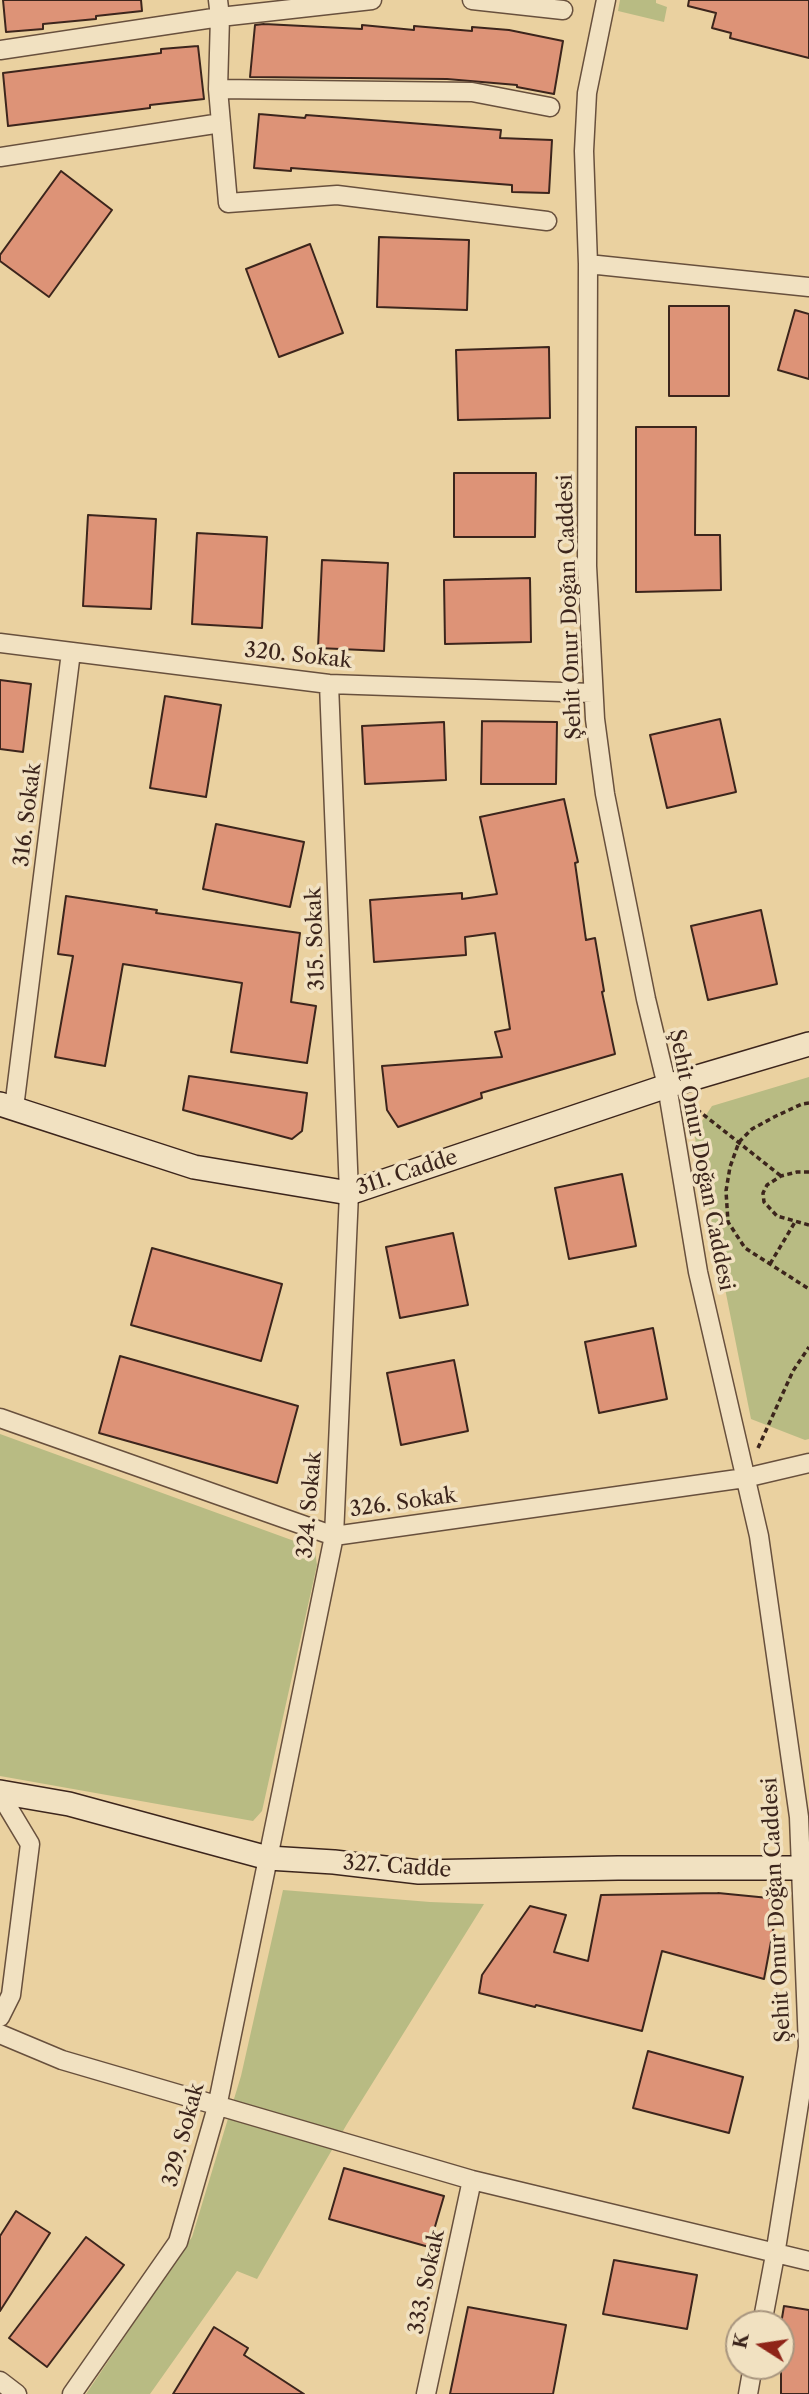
<!DOCTYPE html>
<meta charset="utf-8">
<style>
body{margin:0}
#map{position:relative;width:809px;height:2394px;overflow:hidden;background:#ead1a0;font-family:"Libre Caslon Text",serif}
canvas{display:block}
.north{position:absolute;left:725px;top:2310px;width:70px;height:70px;box-sizing:border-box;background:#f1e1c1;border:2px solid #a9967f;border-radius:50%;rotate:282deg;font-size:19px;font-weight:700;line-height:28px;text-align:center;color:#3c251c}
.north::after{content:'';display:block;margin:auto;width:24px;height:32px;background:#8f2418;clip-path:polygon(50% 0,100% 100%,50% 72%,0 100%)}
</style>
<div id="map">
<canvas width="809" height="2394"></canvas>
<div class="north">K</div>
</div>
<script>
const ctx = document.querySelector('canvas').getContext('2d');
ctx.lineJoin = 'round';
function paint(path, color) { ctx.fillStyle = color; ctx.fill(path, 'evenodd'); }
const poly = rows => new Path2D(rows.map(r => 'M' + r).join(''));
function strokePath(path, color, width, dash) { ctx.strokeStyle = color; ctx.lineWidth = width; ctx.lineCap = dash ? 'butt' : 'round'; ctx.setLineDash(dash || []); ctx.stroke(path); }
function drawText(font, color, halo, rows, align = 'center') {
  ctx.font = font + ' "Libre Caslon Text",serif'; ctx.lineWidth = 7; ctx.setLineDash([]); ctx.textBaseline = 'middle'; ctx.strokeStyle = halo; ctx.fillStyle = color; for (const [text, x, y, turn = 0] of rows) {
    ctx.save(); ctx.translate(x, y); ctx.rotate((+turn || 0) * Math.PI / 180); ctx.textAlign = isNaN(turn) ? turn : align; if (halo) ctx.strokeText(text, 0, 0); ctx.fillText(text, 0, 0); ctx.restore();
  }
}
const green = poly([
 [620,0,656,0,656,3,667,7,664,22,618,11],
 [809,1077,809,1439,805,1440,751,1419,694,1133,712,1106],
 [0,1434,308,1546,315,1551,317,1565,262,1811,253,1821,0,1776],
 [283,1890,430,1902,484,1904,347,2124,257,2279,237,2271,150,2394,86,2394,192,2237,241,2076]
]);
const building = poly([
 [3,0,141,0,142,11,96,16,96,19,43,24,43,29,6,32,3,0],
 [689,0,809,0,809,58,730,38,731,33,712,28,716,13,688,6,689,0],
 [264,24,362,29,362,25,414,30,414,26,472,31,472,27,509,30,563,41,554,94,517,87,517,85,447,79,250,77,255,25,264,24],
 [198,46,204,99,150,105,150,108,8,126,3,73,161,53,161,49,198,46],
 [259,114,305,118,306,115,501,130,500,138,552,140,549,193,512,192,512,185,291,168,291,171,254,168,259,114],
 [61,171,112,210,49,297,0,261,0,255,61,171],
 [379,237,469,240,467,310,377,307,379,237],
 [310,244,343,333,279,357,246,269,310,244],
 [669,306,729,306,729,396,669,396,669,306],
 [795,310,809,314,809,379,778,370,795,310],
 [549,347,550,418,458,420,456,350,549,347],
 [636,427,696,427,695,535,720,535,721,590,636,592,636,427],
 [454,473,536,473,535,537,454,537,454,473],
 [88,515,156,519,151,609,83,606,88,515],
 [197,533,267,537,262,628,192,624,197,533],
 [322,560,388,563,384,651,318,648,322,560],
 [530,578,531,642,445,644,444,580,530,578],
 [0,680,31,684,23,752,0,749,0,680],
 [165,696,221,705,206,797,150,788,165,696],
 [720,719,736,792,667,808,650,735,720,719],
 [482,721,557,722,556,784,481,784,482,721],
 [444,722,446,780,365,784,362,726,444,722],
 [564,799,578,862,575,863,586,940,595,938,604,991,602,992,615,1054,481,1093,482,1098,398,1127,387,1110,382,1066,502,1057,495,1032,510,1029,495,933,465,937,466,955,374,962,370,900,462,893,462,899,497,894,480,817,564,799],
 [216,824,304,842,290,907,203,889,216,824],
 [66,896,157,910,156,913,300,933,291,1002,316,1006,307,1063,231,1052,242,983,123,964,105,1066,55,1057,73,956,58,954,66,896],
 [761,910,777,984,708,1000,691,926,761,910],
 [189,1076,307,1093,302,1131,292,1139,183,1110,189,1076],
 [622,1174,636,1246,569,1259,555,1188,622,1174],
 [453,1233,468,1305,400,1318,386,1247,453,1233],
 [152,1248,282,1284,261,1361,131,1325,152,1248],
 [653,1328,667,1399,599,1413,585,1342,653,1328],
 [120,1356,298,1406,277,1483,99,1433,120,1356],
 [454,1360,468,1431,401,1445,387,1373,454,1360],
 [718,1893,779,1899,764,1979,662,1951,642,2031,536,2005,535,2007,479,1993,482,1975,530,1906,566,1915,554,1952,588,1961,601,1895,718,1893],
 [648,2051,743,2077,729,2133,633,2108,648,2051],
 [344,2168,444,2196,429,2247,329,2219,344,2168],
 [16,2211,50,2233,0,2311,0,2236,16,2211],
 [86,2237,124,2265,47,2367,9,2338,86,2237],
 [614,2260,697,2275,687,2329,603,2314,614,2260],
 [784,2306,809,2310,809,2394,781,2394,781,2324,784,2306],
 [468,2307,566,2325,553,2394,450,2394,468,2307],
 [214,2327,248,2348,244,2355,304,2394,173,2394,214,2327]
]);
const path = poly([
 [809,1103,802,1104,776,1116,752,1129,739,1142,730,1167,726,1191,728,1222,745,1248,809,1289],
 [690,1104,781,1176],
 [809,1172,797,1172,781,1176,767,1185,763,1193,764,1202,777,1216,809,1225],
 [770,1264,795,1222],
 [758,1448,793,1371,809,1347]
]);
const street = poly([
 [218,0,220,17,218,89,228,203,337,195,547,221],
 [472,0,563,10],
 [606,0,587,93,584,151,588,264,587,566,595,719,605,794,646,999,667,1086,698,1272,759,1536,799,1817,808,2047,775,2255,762,2324],
 [0,50,220,17,372,0],
 [218,89,472,92,550,107],
 [0,157,221,123],
 [588,264,809,287],
 [0,643,329,684,592,693],
 [14,1108,71,652],
 [0,1418,334,1536,745,1478,809,1463],
 [0,1794,30,1844,11,1995,0,2017],
 [0,2034,62,2060,472,2180,809,2261],
 [0,2381,17,2394],
 [72,2394,178,2242,217,2107,334,1536,349,1193,329,684],
 [426,2394,472,2180],
 [748,2394,753,2366]
]);
const secondary = poly([
 [0,1104,194,1167,349,1193,667,1086,809,1044],
 [0,1792,69,1804,268,1858,334,1862,419,1872,618,1868,801,1868]
]);
const streetNames = [
 ["Şehit Onur Doğan Caddesi",570,607,-92],
 ["320. Sokak",298,656,6],
 ["316. Sokak",28,815,-83],
 ["315. Sokak",316,939,-92],
 ["Şehit Onur Doğan Caddesi",701,1160,79],
 ["311. Cadde",407,1173,-18],
 ["326. Sokak",403,1503,-8],
 ["324. Sokak",310,1505,-85],
 ["327. Cadde",397,1867,4],
 ["Şehit Onur Doğan Caddesi",777,1910,-93],
 ["329. Sokak",184,2135,-75],
 ["333. Sokak",427,2282,-78]
];
paint(green, '#b8bb83');
paint(building, '#dd9377');
strokePath(building, '#3c251c', 2);
strokePath(street, '#68503d', 21);
strokePath(secondary, '#3c251c', 26);
strokePath(path, '#3c251c', 3.5, [5, 3.5]);
strokePath(street, '#f1e1c1', 18);
strokePath(secondary, '#f1e1c1', 23);
drawText('21px', '#3c251c', '#f1e1c1', streetNames);
</script>
